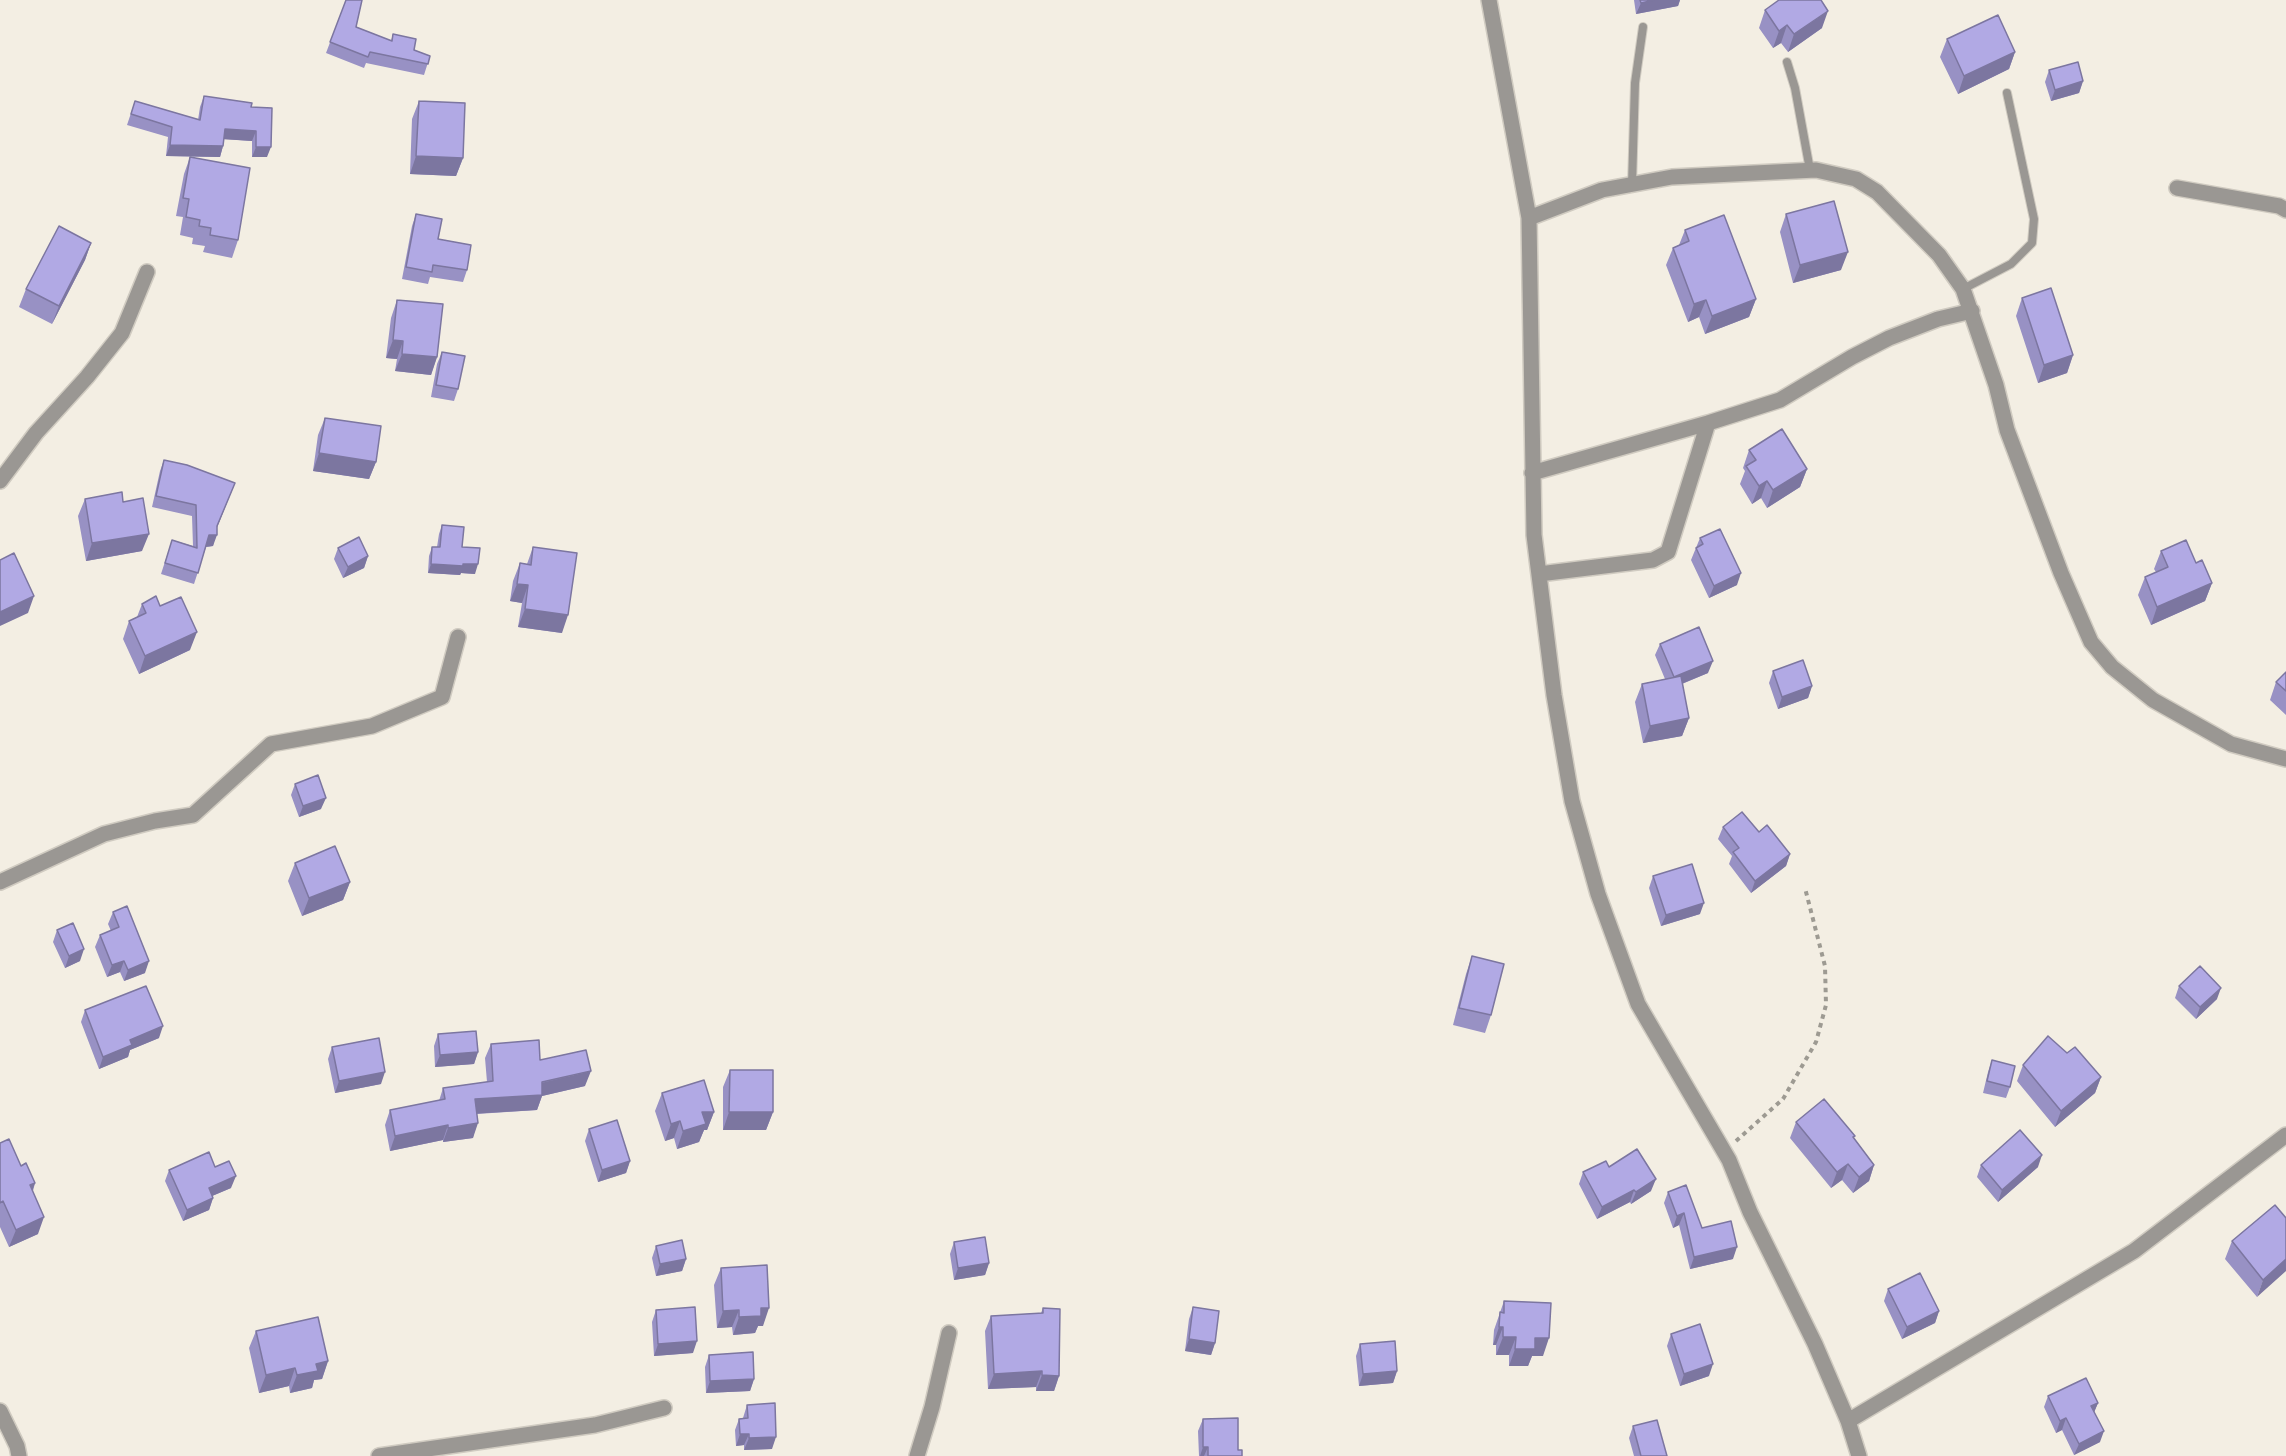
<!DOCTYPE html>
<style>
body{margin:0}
canvas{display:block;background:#f3eee3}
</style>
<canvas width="2286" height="1456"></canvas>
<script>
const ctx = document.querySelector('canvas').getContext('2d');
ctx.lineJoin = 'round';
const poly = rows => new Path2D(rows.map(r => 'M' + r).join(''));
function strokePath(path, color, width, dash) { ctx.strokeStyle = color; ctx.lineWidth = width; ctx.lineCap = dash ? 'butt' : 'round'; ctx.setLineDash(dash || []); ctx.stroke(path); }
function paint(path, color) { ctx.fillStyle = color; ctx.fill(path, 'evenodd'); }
const path = poly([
 [1736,1141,1783,1099,1816,1042,1826,1005,1825,966,1805,888]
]);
const service = poly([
 [1787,62,1795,88,1810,170],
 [1632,185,1635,83,1643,27],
 [1963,289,2011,264,2032,243,2034,219,2007,93]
]);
const minor = poly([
 [1489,0,1529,218,1534,535,1554,695,1572,801,1598,894,1638,1004,1729,1160,1750,1212,1815,1344,1848,1421,1859,1456],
 [2177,188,2279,206,2286,210],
 [1529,218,1602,190,1672,177,1816,170,1856,179,1877,192,1939,255,1963,289,1996,385,2007,430,2061,573,2091,642,2112,667,2153,700,2231,744,2286,759],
 [1532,473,1708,423,1780,400,1852,357,1889,338,1938,319,1972,311],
 [0,481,36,433,87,377,122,333,147,272],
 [1539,574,1653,560,1668,552,1708,423],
 [0,882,104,834,155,821,193,815,271,744,372,726,442,697,458,637],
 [0,1411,17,1446,19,1456],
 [1848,1421,2134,1251,2286,1135],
 [379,1456,595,1425,664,1408],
 [917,1456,932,1407,949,1333]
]);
const wall = poly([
 [346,0,356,27,391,41,393,34,414,50,430,56,424,75,366,63,364,68,326,53],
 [1634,0,1680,0,1678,6,1636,14],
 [1765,10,1822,28,1788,52,1781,43,1773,48,1759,28],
 [1947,39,2015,52,2009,69,1958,94,1940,57],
 [2049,70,2083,81,2079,93,2051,101,2045,82],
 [204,96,251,107,267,157,252,157,252,141,224,139,223,146,220,157,166,156,168,137,127,125,135,101,198,120,200,107],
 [419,101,463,158,456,176,410,174,412,119],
 [190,157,238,240,232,258,203,252,205,246,192,244,193,238,180,235,183,217,176,216,184,174],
 [416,214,467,270,463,282,430,277,428,284,402,279,412,226],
 [1786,214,1841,270,1793,283,1780,232],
 [1685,230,1756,299,1749,317,1705,334,1699,317,1688,322,1666,265,1673,248,1679,245],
 [91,243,85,260,52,324,19,307,26,289],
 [2022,298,2073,355,2067,373,2038,383,2016,316],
 [397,300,437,357,431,375,395,371,397,359,386,358,391,318],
 [442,352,458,389,454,401,431,397,437,364],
 [325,418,376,462,369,479,313,471,318,435],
 [1749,450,1807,469,1800,487,1767,508,1761,498,1752,504,1740,484,1745,471,1743,468],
 [164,460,235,483,217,527,213,546,206,547,194,584,161,574,172,540,193,546,192,516,152,507,160,471],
 [85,499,123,502,142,551,86,561,78,516],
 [442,525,462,547,475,574,461,573,460,575,428,573,429,556,432,547,437,547,439,534],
 [1700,538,1737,585,1709,598,1691,560],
 [533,547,562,633,518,627,522,603,510,601,513,581,520,563,527,564],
 [338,548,368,556,364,568,343,578,334,559],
 [2161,551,2212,583,2205,601,2151,625,2138,595,2145,577,2156,572,2154,569],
 [142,604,160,606,190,650,139,674,123,639,129,621,137,617],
 [1660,644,1708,673,1682,684,1689,718,1682,736,1643,743,1635,702,1642,684,1665,679,1655,655],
 [1773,671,1812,686,1808,698,1778,709,1769,683],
 [2286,672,2286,715,2270,700,2276,682],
 [295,784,321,809,299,817,291,795],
 [1723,827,1759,832,1790,854,1786,866,1751,893,1729,864,1732,856,1718,839],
 [295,863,350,882,343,900,302,916,288,881],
 [1653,876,1700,914,1661,926,1649,888],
 [113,912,145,973,124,981,120,972,107,977,95,947,100,935,111,931,108,924],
 [57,930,80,961,65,968,53,942],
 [1472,956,1491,1015,1485,1033,1453,1025,1466,974],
 [2179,986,2217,999,2196,1019,2175,998],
 [85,1010,159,1038,130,1050,128,1057,99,1069,81,1022],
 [438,1034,478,1052,474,1064,435,1067,434,1046],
 [491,1044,540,1060,585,1086,542,1096,537,1110,477,1114,473,1138,443,1142,443,1140,390,1151,385,1125,390,1110,439,1101,443,1088,487,1082,485,1058],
 [332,1047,381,1084,335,1093,328,1059],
 [2067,1053,2101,1077,2095,1093,2055,1127,2017,1081,2023,1065],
 [1992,1060,2010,1087,2006,1098,1983,1093,1988,1072],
 [730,1070,773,1112,766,1130,723,1130,723,1087],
 [662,1093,714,1112,707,1130,704,1130,699,1142,677,1149,674,1138,665,1141,655,1111],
 [1796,1122,1854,1138,1874,1165,1869,1181,1853,1193,1842,1180,1831,1188,1790,1138],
 [589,1129,630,1161,626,1173,598,1182,585,1141],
 [0,1143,35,1183,33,1191,38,1234,9,1247,0,1227],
 [1981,1165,2038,1167,1998,1202,1977,1177],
 [215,1167,231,1188,212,1196,213,1198,209,1210,183,1221,165,1181,169,1170],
 [1609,1167,1651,1191,1631,1204,1630,1202,1597,1219,1579,1184,1583,1172],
 [1668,1192,1702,1228,1733,1259,1690,1269,1679,1225,1673,1228,1664,1203],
 [2286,1218,2257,1297,2225,1259,2232,1241],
 [954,1242,989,1263,985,1275,954,1280,950,1254],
 [656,1246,686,1259,682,1271,656,1276,652,1258],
 [721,1268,763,1326,758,1326,755,1333,733,1335,732,1327,717,1328,714,1285],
 [1888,1289,1939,1311,1935,1323,1902,1339,1884,1301],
 [1504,1301,1543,1356,1532,1356,1528,1366,1509,1366,1509,1355,1496,1355,1496,1345,1493,1345,1494,1330],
 [1193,1307,1215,1343,1211,1355,1185,1351,1189,1319],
 [1043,1308,1059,1376,1054,1391,1036,1391,1036,1387,988,1389,985,1331,991,1316,1041,1313],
 [656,1310,693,1353,654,1356,652,1322],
 [256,1331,328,1361,322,1379,314,1380,312,1388,290,1393,289,1386,259,1393,249,1348],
 [1671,1334,1709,1376,1680,1386,1667,1346],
 [1360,1344,1397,1371,1393,1383,1359,1386,1356,1356],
 [709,1355,754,1379,750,1391,706,1393,705,1367],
 [2048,1396,2098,1403,2094,1412,2100,1442,2074,1455,2062,1430,2056,1433,2044,1407],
 [747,1405,772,1449,744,1450,744,1445,736,1446,735,1430,739,1419,743,1418],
 [1203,1419,1238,1450,1242,1456,1199,1456,1198,1431],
 [1633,1426,1667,1456,1634,1456,1629,1438]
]);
const shadedWall = poly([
 [1654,0,1680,0,1678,6,1636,14,1641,3],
 [1828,11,1822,28,1788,52,1794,34],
 [1787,25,1781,43,1773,48,1779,31],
 [2015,52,2009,69,1958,94,1964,76],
 [2083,81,2079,93,2051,101,2055,90],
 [225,129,256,131,252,141,221,139],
 [170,145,223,146,220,157,166,156],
 [256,147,271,147,267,157,252,157],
 [416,156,463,158,456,176,410,174],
 [91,243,85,260,52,324,59,306],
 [1848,252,1841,270,1793,283,1800,265],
 [1756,299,1749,317,1705,334,1712,316],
 [1706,300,1699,317,1688,322,1694,304],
 [393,340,403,341,397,359,386,358],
 [402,354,437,357,431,375,395,371],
 [2073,355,2067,373,2038,383,2044,365],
 [319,453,376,462,369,479,313,471],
 [1807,469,1800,487,1767,508,1773,490],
 [1767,481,1761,498,1752,504,1759,486],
 [235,483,214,535,217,535,213,546,205,547,209,535],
 [149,534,142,551,86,561,92,543],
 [368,556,364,568,343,578,348,567],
 [431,564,478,564,475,574,461,573,460,575,428,573],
 [1741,573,1737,585,1709,598,1714,586],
 [2212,583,2205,601,2151,625,2157,607],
 [517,584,528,585,522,603,510,601],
 [34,596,28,613,0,626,0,612],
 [525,609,568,615,562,633,518,627],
 [197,632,190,650,139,674,145,656],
 [1713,661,1708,673,1669,689,1674,677],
 [1812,686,1808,698,1778,709,1782,697],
 [1689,718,1682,736,1643,743,1650,726],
 [326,798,321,809,299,817,303,806],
 [1790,854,1786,866,1751,893,1755,881],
 [350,882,343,900,302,916,309,898],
 [1704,903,1700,914,1661,926,1666,915],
 [84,949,80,961,65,968,69,956],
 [124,961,120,972,107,977,112,965],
 [149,961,145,973,124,981,128,970],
 [2221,988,2217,999,2196,1019,2200,1007],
 [163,1026,159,1038,130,1050,128,1057,99,1069,103,1057,130,1040],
 [478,1052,474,1064,435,1067,440,1055],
 [591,1071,585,1086,542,1096,537,1110,470,1114,475,1099],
 [385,1072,381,1084,335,1093,339,1081],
 [2101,1077,2095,1093,2055,1127,2061,1111],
 [702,1112,714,1112,707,1130,704,1130,699,1142,677,1149,683,1131],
 [729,1112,773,1112,766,1130,723,1130],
 [680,1121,674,1138,665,1141,671,1124],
 [478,1123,473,1138,443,1142,448,1128],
 [448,1125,443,1140,390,1151,395,1136],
 [2042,1155,2038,1167,1998,1202,2002,1190],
 [630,1161,626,1173,598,1182,602,1170],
 [1848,1164,1842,1180,1831,1188,1837,1172],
 [1874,1165,1869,1181,1853,1193,1859,1177],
 [236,1176,231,1188,205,1199,209,1188],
 [1656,1179,1651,1191,1631,1204,1636,1192],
 [35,1183,29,1200,30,1185],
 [1634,1190,1630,1202,1597,1219,1602,1207],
 [213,1198,209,1210,183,1221,187,1210],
 [1684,1213,1679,1225,1673,1228,1677,1216],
 [44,1217,38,1234,9,1247,16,1230],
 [1737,1247,1733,1259,1690,1269,1694,1257],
 [686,1259,682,1271,656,1276,660,1264],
 [2286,1259,2286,1271,2257,1297,2263,1280],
 [989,1263,985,1275,954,1280,958,1268],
 [761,1308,769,1308,763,1326,758,1326,755,1333,733,1335,739,1317],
 [739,1310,732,1327,717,1328,723,1311],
 [1939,1311,1935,1323,1902,1339,1907,1327],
 [1499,1327,1503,1327,1496,1345,1493,1345],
 [1503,1337,1516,1337,1509,1355,1496,1355],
 [1535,1338,1549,1338,1543,1356,1532,1356,1528,1366,1509,1366,1515,1349],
 [1189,1339,1215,1343,1211,1355,1185,1351],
 [697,1341,693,1353,654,1356,658,1344],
 [328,1361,322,1379,314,1380,312,1388,290,1393,297,1375,316,1364],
 [1713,1364,1709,1376,1680,1386,1684,1374],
 [295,1368,289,1386,259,1393,266,1375],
 [1042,1371,1036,1387,988,1389,994,1374],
 [1397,1371,1393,1383,1359,1386,1363,1374],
 [1042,1375,1059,1376,1054,1391,1036,1391],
 [754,1379,750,1391,706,1393,710,1381],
 [2098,1403,2093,1415,2091,1406],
 [2066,1418,2062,1430,2056,1433,2060,1421],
 [2104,1431,2100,1442,2074,1455,2079,1444],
 [740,1434,749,1434,744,1445,736,1446],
 [776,1437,772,1449,744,1450,749,1438],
 [1203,1447,1208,1447,1204,1456,1200,1456]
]);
const building = poly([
 [346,0,362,0,356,27,392,41,393,34,416,39,414,50,430,56,428,64,370,52,368,57,330,42,346,0],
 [1640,0,1654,0,1641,3,1640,0],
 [1779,0,1821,0,1828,11,1794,34,1787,25,1779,31,1765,10,1779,0],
 [1998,15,2015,52,1964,76,1947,39,1998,15],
 [2078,62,2083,81,2055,90,2049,70,2078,62],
 [204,96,252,103,251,107,272,108,271,147,256,147,256,131,225,129,223,146,170,145,172,127,131,114,135,101,200,120,204,96],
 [419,101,465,103,463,158,416,156,419,101],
 [190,157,250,168,238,240,210,235,211,228,199,226,200,220,186,217,189,199,183,198,190,157],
 [1834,201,1848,252,1800,265,1786,214,1834,201],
 [416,214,442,219,438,239,471,245,467,270,433,265,432,272,406,267,416,214],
 [1724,215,1756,299,1712,316,1706,300,1694,304,1673,248,1689,241,1685,230,1724,215],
 [59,226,91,243,59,306,26,289,59,226],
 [2051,288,2073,355,2044,365,2022,298,2051,288],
 [397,300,443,304,437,357,402,354,403,341,393,340,397,300],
 [442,352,465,356,458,389,436,385,442,352],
 [325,418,381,426,376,462,319,453,325,418],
 [1782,429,1807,469,1773,490,1767,481,1759,486,1746,466,1756,460,1749,450,1782,429],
 [164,460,187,465,235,483,217,526,217,535,209,535,198,573,165,563,172,540,197,548,196,505,156,496,164,460],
 [122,492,123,502,143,498,149,534,92,543,85,499,122,492],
 [442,525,464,527,462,547,480,548,478,564,463,564,463,566,431,564,432,547,440,547,442,525],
 [1720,529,1741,573,1714,586,1696,548,1703,544,1700,538,1720,529],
 [359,537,368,556,348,567,338,548,359,537],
 [2186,540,2196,563,2202,560,2212,583,2157,607,2145,577,2168,567,2161,551,2186,540],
 [533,547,577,553,568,615,525,609,528,585,517,584,520,563,531,565,533,547],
 [14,553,34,596,0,612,0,560,14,553],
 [156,596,160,606,181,597,197,632,145,656,129,621,146,613,142,604,156,596],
 [1699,627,1713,661,1674,677,1660,644,1699,627],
 [1803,660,1812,686,1782,697,1773,671,1803,660],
 [2286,672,2286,691,2276,682,2286,672],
 [1681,676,1689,718,1650,726,1642,684,1681,676],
 [318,775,326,798,303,806,295,784,318,775],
 [1742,812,1759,832,1767,825,1790,854,1755,881,1733,852,1739,848,1723,827,1742,812],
 [335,846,350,882,309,898,295,863,335,846],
 [1692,864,1704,903,1666,915,1653,876,1692,864],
 [127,906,149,961,128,970,124,961,112,965,100,935,119,927,113,912,127,906],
 [73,923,84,949,69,956,57,930,73,923],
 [1472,956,1504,964,1491,1015,1459,1008,1472,956],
 [2200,966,2221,988,2200,1007,2179,986,2200,966],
 [146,986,163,1026,130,1040,132,1045,103,1057,85,1010,146,986],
 [476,1031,478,1052,440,1055,438,1034,476,1031],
 [2048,1036,2067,1053,2075,1047,2101,1077,2061,1111,2023,1065,2048,1036],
 [379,1038,385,1072,339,1081,332,1047,379,1038],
 [539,1040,540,1060,586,1050,591,1071,542,1082,542,1095,475,1099,478,1123,448,1128,448,1125,395,1136,390,1110,445,1099,443,1088,493,1081,491,1044,539,1040],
 [1992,1060,2015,1066,2010,1087,1987,1081,1992,1060],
 [730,1070,773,1070,773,1112,729,1112,730,1070],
 [704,1080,714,1112,702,1112,706,1124,683,1131,680,1121,671,1124,662,1093,704,1080],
 [1824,1099,1855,1136,1853,1137,1874,1165,1859,1177,1848,1164,1837,1172,1796,1122,1824,1099],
 [617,1120,630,1161,602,1170,589,1129,617,1120],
 [2020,1130,2042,1155,2002,1190,1981,1165,2020,1130],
 [9,1139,21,1166,26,1163,35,1183,30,1185,44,1217,16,1230,3,1201,0,1203,0,1143,9,1139],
 [1637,1149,1656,1179,1636,1192,1634,1190,1602,1207,1583,1172,1606,1161,1609,1167,1637,1149],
 [209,1152,215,1167,229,1161,236,1176,209,1188,213,1198,187,1210,169,1170,209,1152],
 [1686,1185,1702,1228,1731,1221,1737,1247,1694,1257,1684,1213,1677,1216,1668,1192,1686,1185],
 [2275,1205,2286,1218,2286,1259,2263,1280,2232,1241,2275,1205],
 [985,1237,989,1263,958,1268,954,1242,985,1237],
 [682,1240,686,1259,660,1264,656,1246,682,1240],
 [767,1265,769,1308,761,1308,761,1316,739,1317,739,1310,723,1311,721,1268,767,1265],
 [1920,1273,1939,1311,1907,1327,1888,1289,1920,1273],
 [1504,1301,1551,1303,1549,1338,1535,1338,1535,1349,1515,1349,1516,1337,1503,1337,1503,1327,1499,1327,1500,1312,1504,1313,1504,1301],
 [695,1307,697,1341,658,1344,656,1310,695,1307],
 [1193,1307,1219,1311,1215,1343,1189,1339,1193,1307],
 [1043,1308,1060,1309,1059,1376,1042,1375,1042,1371,994,1374,991,1316,1043,1313,1043,1308],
 [318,1317,328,1361,316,1364,318,1371,297,1375,295,1368,266,1375,256,1331,318,1317],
 [1700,1324,1713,1364,1684,1374,1671,1334,1700,1324],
 [1395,1341,1397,1371,1363,1374,1360,1344,1395,1341],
 [753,1352,754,1379,710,1381,709,1355,753,1352],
 [2086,1378,2098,1403,2091,1406,2104,1431,2079,1444,2066,1418,2060,1421,2048,1396,2086,1378],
 [775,1403,776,1437,749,1438,749,1434,740,1434,739,1419,748,1418,747,1405,775,1403],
 [1238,1418,1238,1450,1242,1450,1242,1456,1208,1456,1208,1447,1203,1447,1203,1419,1238,1418],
 [1657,1420,1667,1456,1641,1456,1633,1426,1657,1420]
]);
strokePath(service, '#d0cbc1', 10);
strokePath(minor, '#d0cbc1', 18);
strokePath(path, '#9d9a92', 4, [4.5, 4.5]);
strokePath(service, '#9a9793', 8);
strokePath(minor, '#9a9793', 15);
paint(wall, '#9891c4');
paint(shadedWall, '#7c76a0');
paint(building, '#b1a9e4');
strokePath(building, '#7c76a0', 1.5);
</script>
